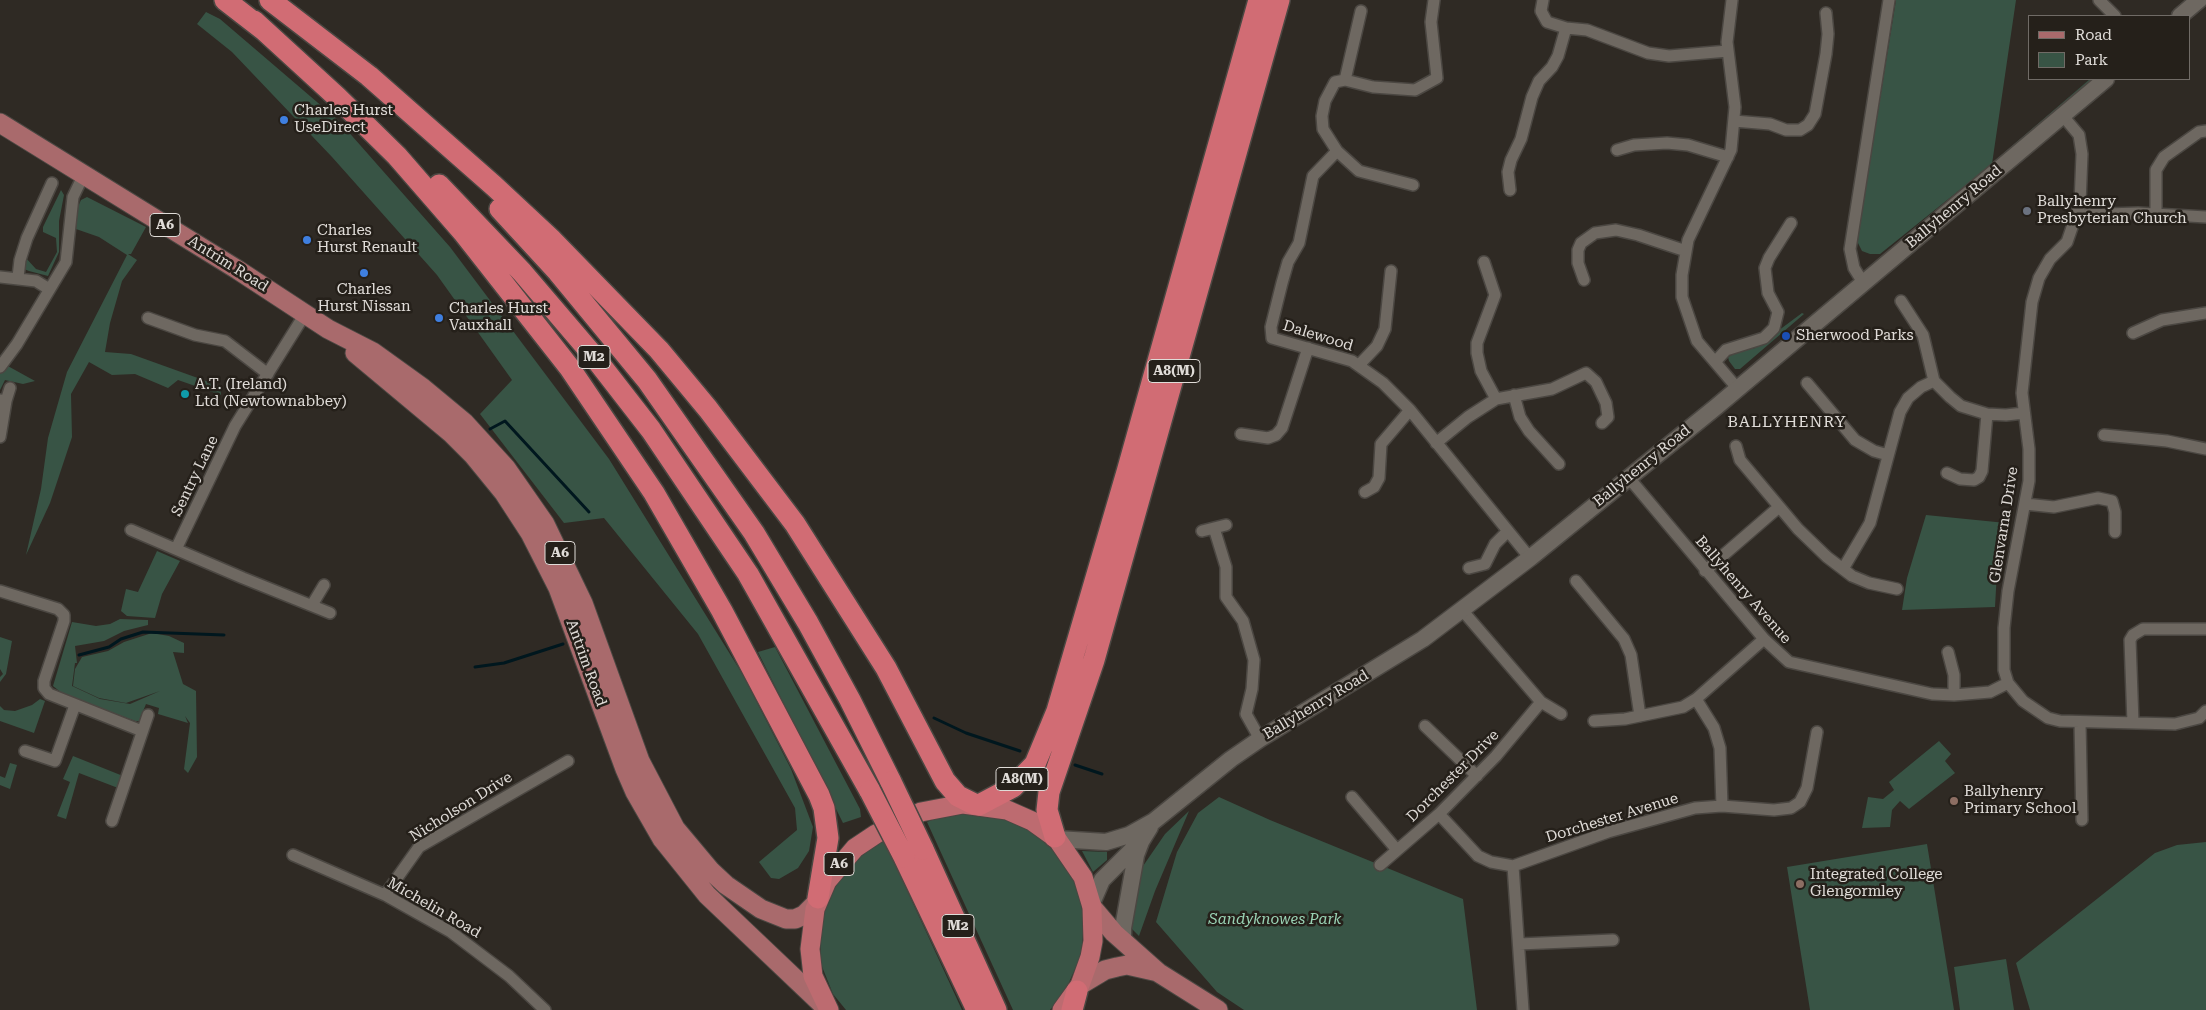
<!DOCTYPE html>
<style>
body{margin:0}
#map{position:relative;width:2206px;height:1010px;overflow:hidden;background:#2f2a24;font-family:"Roboto Serif",serif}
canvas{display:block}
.legend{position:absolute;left:2028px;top:15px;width:162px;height:65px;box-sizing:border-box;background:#25201a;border:1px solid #706b66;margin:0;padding:6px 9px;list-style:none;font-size:15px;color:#e0dcd8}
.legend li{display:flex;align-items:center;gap:10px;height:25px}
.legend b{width:25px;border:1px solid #706b66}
</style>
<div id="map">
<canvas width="2206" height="1010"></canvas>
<ul class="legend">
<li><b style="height:6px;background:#a96a6c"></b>Road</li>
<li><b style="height:14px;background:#385445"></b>Park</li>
</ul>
</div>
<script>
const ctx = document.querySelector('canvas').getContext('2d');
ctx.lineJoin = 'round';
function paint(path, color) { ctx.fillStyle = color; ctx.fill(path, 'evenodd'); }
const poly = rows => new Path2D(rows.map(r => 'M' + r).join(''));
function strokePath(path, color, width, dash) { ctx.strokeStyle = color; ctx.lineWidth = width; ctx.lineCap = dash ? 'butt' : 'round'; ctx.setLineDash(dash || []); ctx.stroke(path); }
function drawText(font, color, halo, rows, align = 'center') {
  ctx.font = font + ' "Roboto Serif",serif'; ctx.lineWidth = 5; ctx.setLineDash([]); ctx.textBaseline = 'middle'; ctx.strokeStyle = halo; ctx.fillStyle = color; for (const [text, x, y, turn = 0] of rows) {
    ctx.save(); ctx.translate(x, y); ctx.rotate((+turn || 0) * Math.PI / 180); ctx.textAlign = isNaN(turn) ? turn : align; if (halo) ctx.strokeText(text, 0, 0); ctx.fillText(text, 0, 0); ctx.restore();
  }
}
const green = poly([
 [1896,0,2016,0,1992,164,1880,254,1870,254,1862,251,1858,243,1858,234],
 [206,12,220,19,338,120,450,247,609,459,743,675,791,769,813,827,809,851,798,868,779,879,771,878,759,862,797,830,795,808,698,634,604,518,564,523,480,414,512,380,437,275,332,157,232,52,197,24],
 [2090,79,2097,79,1999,161,1998,158],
 [61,190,64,195,59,221,59,252,48,276,29,271,24,269,25,257,36,269,46,272,57,252,56,238,43,232,43,227],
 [87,197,146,227,131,254,128,254,137,260,122,281,110,323,105,352,131,354,220,386,221,395,178,380,168,388,135,374,112,375,89,362,71,394,72,437,50,503,26,555,41,489,48,438,67,372,127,255,99,237,76,229,77,209,81,200],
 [1802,313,1804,314,1740,369,1735,369,1729,361,1728,357,1737,352,1755,348],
 [6,365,35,381,23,384,5,380,0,390,0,372],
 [1926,515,2006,523,1997,571,1995,607,1902,610,1907,578],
 [157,551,180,561,162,594,155,618,127,616,121,611,126,589,138,592],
 [120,619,148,620,148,625,124,631,104,641,75,646,77,663,75,663,72,686,100,699,130,704,160,691,126,703,99,698,73,686,75,669,82,657,108,651,124,642,152,633,169,636,184,643,184,653,173,652,183,684,196,691,197,757,188,773,184,769,190,723,185,716,188,723,158,714,159,708,146,704,139,721,135,721,63,694,53,686,72,622,96,626,110,624],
 [0,637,12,641,6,674,0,682,0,677,3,674,0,669],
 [775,647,860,809,861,817,843,823,758,652],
 [40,699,45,701,34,733,0,721,0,706,4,710,15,711,32,705],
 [1939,741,1951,754,1945,761,1955,773,1909,809,1900,801,1892,810,1890,827,1862,828,1868,797,1883,799,1894,790,1889,782],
 [73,756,123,776,118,788,79,773,66,819,57,816,70,782,63,779],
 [10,763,17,765,10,789,0,785,0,776,5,778],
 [1219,797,1270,820,1463,899,1477,1010,1244,1010,1217,992,1156,922,1177,852,1198,813],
 [1189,811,1155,891,1139,936,1131,928,1141,869,1165,834],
 [974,812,1003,817,1033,829,1063,856,1078,884,1084,922,1081,956,1065,991,1050,1010,1013,1010,927,822,946,814],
 [884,840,962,1010,846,1010,833,994,821,964,820,925,831,894,847,868,866,849],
 [2206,842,2206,1010,2030,1010,2016,963,2155,853,2177,845],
 [1927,844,1954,1010,1810,1010,1787,867],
 [1082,851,1107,852,1107,860,1093,872],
 [2006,959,2014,1010,1960,1010,1954,967]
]);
const stream = poly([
 [490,429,505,421,589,512],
 [79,655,109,647,121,639,143,632,224,635],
 [475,667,504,663,563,644],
 [934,718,966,733,1020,751],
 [1075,765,1102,774]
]);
const minor = poly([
 [1543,0,1541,11,1547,22,1566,28,1587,30,1648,53,1669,56,1728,51],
 [1732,0,1727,42,1735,107,1731,150,1688,240,1682,275,1682,297,1697,341,1738,389],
 [2099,0,2115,16],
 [1345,80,1361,11],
 [2063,116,2079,135,2082,154,2080,204,2067,242,2050,259,2039,278,2032,302,2022,393,2029,449,2029,481,2008,591,2004,628,2004,670,2008,683,2023,701,2048,718,2060,721,2175,724,2199,718,2206,711],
 [1734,121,1770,124,1786,130,1800,130,1808,125,1815,114,1826,54,1828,34,1826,13],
 [1617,150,1634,145,1667,143,1688,145,1728,157],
 [1337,151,1313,176,1299,243,1288,262,1282,283,1271,327,1272,338,1352,361,1383,383,1410,410,1530,558],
 [1413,185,1359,171,1337,151,1323,129,1322,116,1325,101,1335,82,1345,80,1373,87,1415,90,1437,78,1431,22,1434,0],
 [1510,190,1508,172,1511,160,1521,139,1532,97,1539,81,1552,67,1558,56,1566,28],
 [2156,213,2156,170,2164,157,2199,132,2206,131],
 [2077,215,2138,213,2206,217],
 [1484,262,1495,295,1477,343,1477,353,1481,371,1496,399],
 [0,277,36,281,49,289],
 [18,277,20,260,27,238,52,183],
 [1584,280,1578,263,1578,250,1581,243,1595,233,1616,230,1638,235,1686,251],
 [1864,284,1854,268,1850,249,1889,0],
 [1901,301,1923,335,1934,381,1950,397,1961,406,1987,414,2006,415,2024,413],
 [148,318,195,335,225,341,268,374],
 [2133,333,2162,320,2206,313],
 [1715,362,1726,350,1764,338,1774,328,1778,312,1768,293,1765,268,1769,258,1791,223],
 [1359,365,1377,346,1385,329,1391,271],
 [0,367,17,344,66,262,73,197,84,174],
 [1807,383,1855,440,1874,451,1888,455],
 [1514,395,1520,417,1529,431,1559,464],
 [0,400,6,401,10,388],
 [1241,434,1268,438,1276,435,1282,428,1308,348],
 [2104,435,2167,441,2206,449],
 [0,437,6,401],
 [1436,443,1468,417,1496,399,1552,389,1586,373,1596,382,1606,403,1608,417,1602,423],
 [1736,446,1740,460,1798,529,1827,557,1852,576,1869,583,1897,589],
 [1947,473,1960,479,1974,480,1979,477,1982,471,1987,414],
 [1629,478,1764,639,1789,662,1932,694,1954,695,1990,692,2008,683],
 [1365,492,1374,487,1379,478,1381,444,1410,410],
 [2025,504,2054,507,2098,498,2112,501,2115,512,2115,532],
 [1214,528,1226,567,1226,597,1243,621,1254,660,1252,689,1246,714,1260,739],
 [131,530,243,578,330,613],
 [1202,531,1226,525],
 [176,549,235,426,305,314],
 [1469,568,1485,564,1495,544,1508,531],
 [1843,569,1870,523,1900,412,1908,398,1921,387,1934,381],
 [1705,571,1779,507],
 [1576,581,1624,639,1631,655,1640,716],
 [0,591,58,609,64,615,64,621,44,681,44,688,49,694,142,731],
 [312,605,324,585],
 [1462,610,1541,702,1561,714],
 [1948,652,1954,675,1954,695],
 [1696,699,1714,728,1720,748,1722,806],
 [1594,721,1625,719,1683,707,1696,699,1764,639],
 [2080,723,2082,820],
 [2133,723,2130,640,2133,635,2143,629,2206,629],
 [1425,726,1477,776],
 [25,751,55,761,75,705],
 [1352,797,1397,850],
 [1439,814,1478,856,1491,862,1513,866,1608,832,1695,808,1722,806,1774,810,1791,808,1800,802,1807,788,1817,732],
 [112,821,148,715],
 [293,855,385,895,451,932,509,976,545,1010],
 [1380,865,1439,814,1496,756,1541,702],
 [1513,866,1523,1010],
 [385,895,419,847,568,761],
 [1519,944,1613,940]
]);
const secondary = poly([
 [2180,16,2199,0],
 [1057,839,1106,842,1129,835,1154,821,1231,759,1260,739,1423,639,1530,558,1716,407,2106,79],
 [1092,903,1102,880,1142,840,1150,827],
 [1123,941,1123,928,1136,855,1141,842]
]);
const primary = poly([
 [0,123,238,270,328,329,373,352,423,388,464,422,506,468,545,524,583,603,640,761,675,828,711,871,726,885,761,909,786,919,795,919,804,915,816,903],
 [355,353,452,434,473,455,504,493,530,533,558,588,625,769,635,792,662,839,707,895,828,1010],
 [1092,907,1114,933,1159,973,1218,1010],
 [1080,985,1105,970,1117,967,1127,965,1158,972]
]);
const trunk = poly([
 [829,1010,813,976,810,949,815,909,827,881,855,848,876,834,921,812,963,804,1007,810,1032,821,1057,839,1083,877,1092,907,1093,941,1090,957,1080,985,1062,1010]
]);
const motorway = poly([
 [225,0,265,31],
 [270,0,369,76,494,186,552,240,659,350,708,409,795,524,886,668,945,781,958,796,974,804],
 [254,21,337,97,397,156,463,232,569,367,654,493,722,611,819,795,824,808,828,838,818,898],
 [439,185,522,272,592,354,651,430,748,574,870,791],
 [500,209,558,272,647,380,754,533,808,623,850,700,891,782],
 [979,805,1013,787,1035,764,1057,711,1127,472,1259,0],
 [1055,837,1047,810,1049,792,1094,660,1279,0],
 [923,849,996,1010],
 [904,857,977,1010],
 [1072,1010,1077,991]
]);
const motorwayBridge = poly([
 [891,782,923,849],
 [870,791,904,857]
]);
const markers = [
 [284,120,5,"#3f7fe0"],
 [2027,211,5,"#6b7280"],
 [307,240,5,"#3f7fe0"],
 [364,273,5,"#3f7fe0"],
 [439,318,5,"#3f7fe0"],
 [1786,336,5,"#1a4fb4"],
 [185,394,5,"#0f9aa8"],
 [1954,801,5,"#8d6e63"],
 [1800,884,5,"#8d6e63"]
];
const shields = [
 [165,225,30],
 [594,357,32],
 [1174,371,52],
 [560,553,30],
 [1022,779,52],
 [839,864,30],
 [958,926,32]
];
const shieldNames = [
 ["A6",165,225],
 ["M2",594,357],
 ["A8(M)",1174,371],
 ["A6",560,553],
 ["A8(M)",1022,779],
 ["A6",839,864],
 ["M2",958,926]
];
const poiNames = [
 ["Charles Hurst",294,111],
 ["UseDirect",294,128],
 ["Ballyhenry",2037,202],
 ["Presbyterian Church",2037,219],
 ["Charles",317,231],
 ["Hurst Renault",317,248],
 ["Charles",364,290,"center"],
 ["Hurst Nissan",364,307,"center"],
 ["Charles Hurst",449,309],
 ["Vauxhall",449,326],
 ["Sherwood Parks",1796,336],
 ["A.T. (Ireland)",195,385],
 ["Ltd (Newtownabbey)",195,402],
 ["Ballyhenry",1964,792],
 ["Primary School",1964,809],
 ["Integrated College",1810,875],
 ["Glengormley",1810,892]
];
const streetNames = [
 ["Ballyhenry Road",1954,207,-40],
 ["Antrim Road",228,264,32],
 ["Dalewood",1318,336,17],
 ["Ballyhenry Road",1642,466,-39],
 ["Sentry Lane",195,476,-64],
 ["Glenvarna Drive",2004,525,-81],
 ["Ballyhenry Avenue",1743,590,49],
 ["Antrim Road",586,663,70],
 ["Ballyhenry Road",1316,705,-31],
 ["Dorchester Drive",1453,776,-45],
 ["Nicholson Drive",461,807,-32],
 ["Dorchester Avenue",1612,818,-17],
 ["Michelin Road",434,908,30]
];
const parkNames = [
 ["Sandyknowes Park",1275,920]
];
const neighbourhoodNames = [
 ["BALLYHENRY",1787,422]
];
paint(green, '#385445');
strokePath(stream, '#00171e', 3);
strokePath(minor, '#4b4742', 14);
strokePath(secondary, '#4b4742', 19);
strokePath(primary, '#4b4742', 21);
strokePath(trunk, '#4b4742', 21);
strokePath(motorway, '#4b4742', 24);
strokePath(minor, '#6e6861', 11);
strokePath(secondary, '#6e6861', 16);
strokePath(primary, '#a96a6c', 19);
strokePath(trunk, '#bd6b70', 19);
strokePath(motorway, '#d16c74', 21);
strokePath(motorwayBridge, '#4b4742', 24, []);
strokePath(motorwayBridge, '#d16c74', 21);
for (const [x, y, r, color] of markers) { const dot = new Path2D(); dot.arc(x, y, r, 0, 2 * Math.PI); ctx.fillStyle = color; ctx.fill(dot); strokePath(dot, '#25201a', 2); }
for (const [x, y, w] of shields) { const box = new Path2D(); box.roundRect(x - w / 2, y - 11.5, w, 23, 4); ctx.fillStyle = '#25201a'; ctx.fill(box); strokePath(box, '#e0dcd8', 1); }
drawText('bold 14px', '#e0dcd8', null, shieldNames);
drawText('15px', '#e0dcd8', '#25201a', poiNames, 'left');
drawText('15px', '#e0dcd8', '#25201a', streetNames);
drawText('italic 15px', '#9ad3b5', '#25201a', parkNames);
ctx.letterSpacing = '1px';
drawText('16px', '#e0dcd8', '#25201a', neighbourhoodNames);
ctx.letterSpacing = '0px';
</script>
